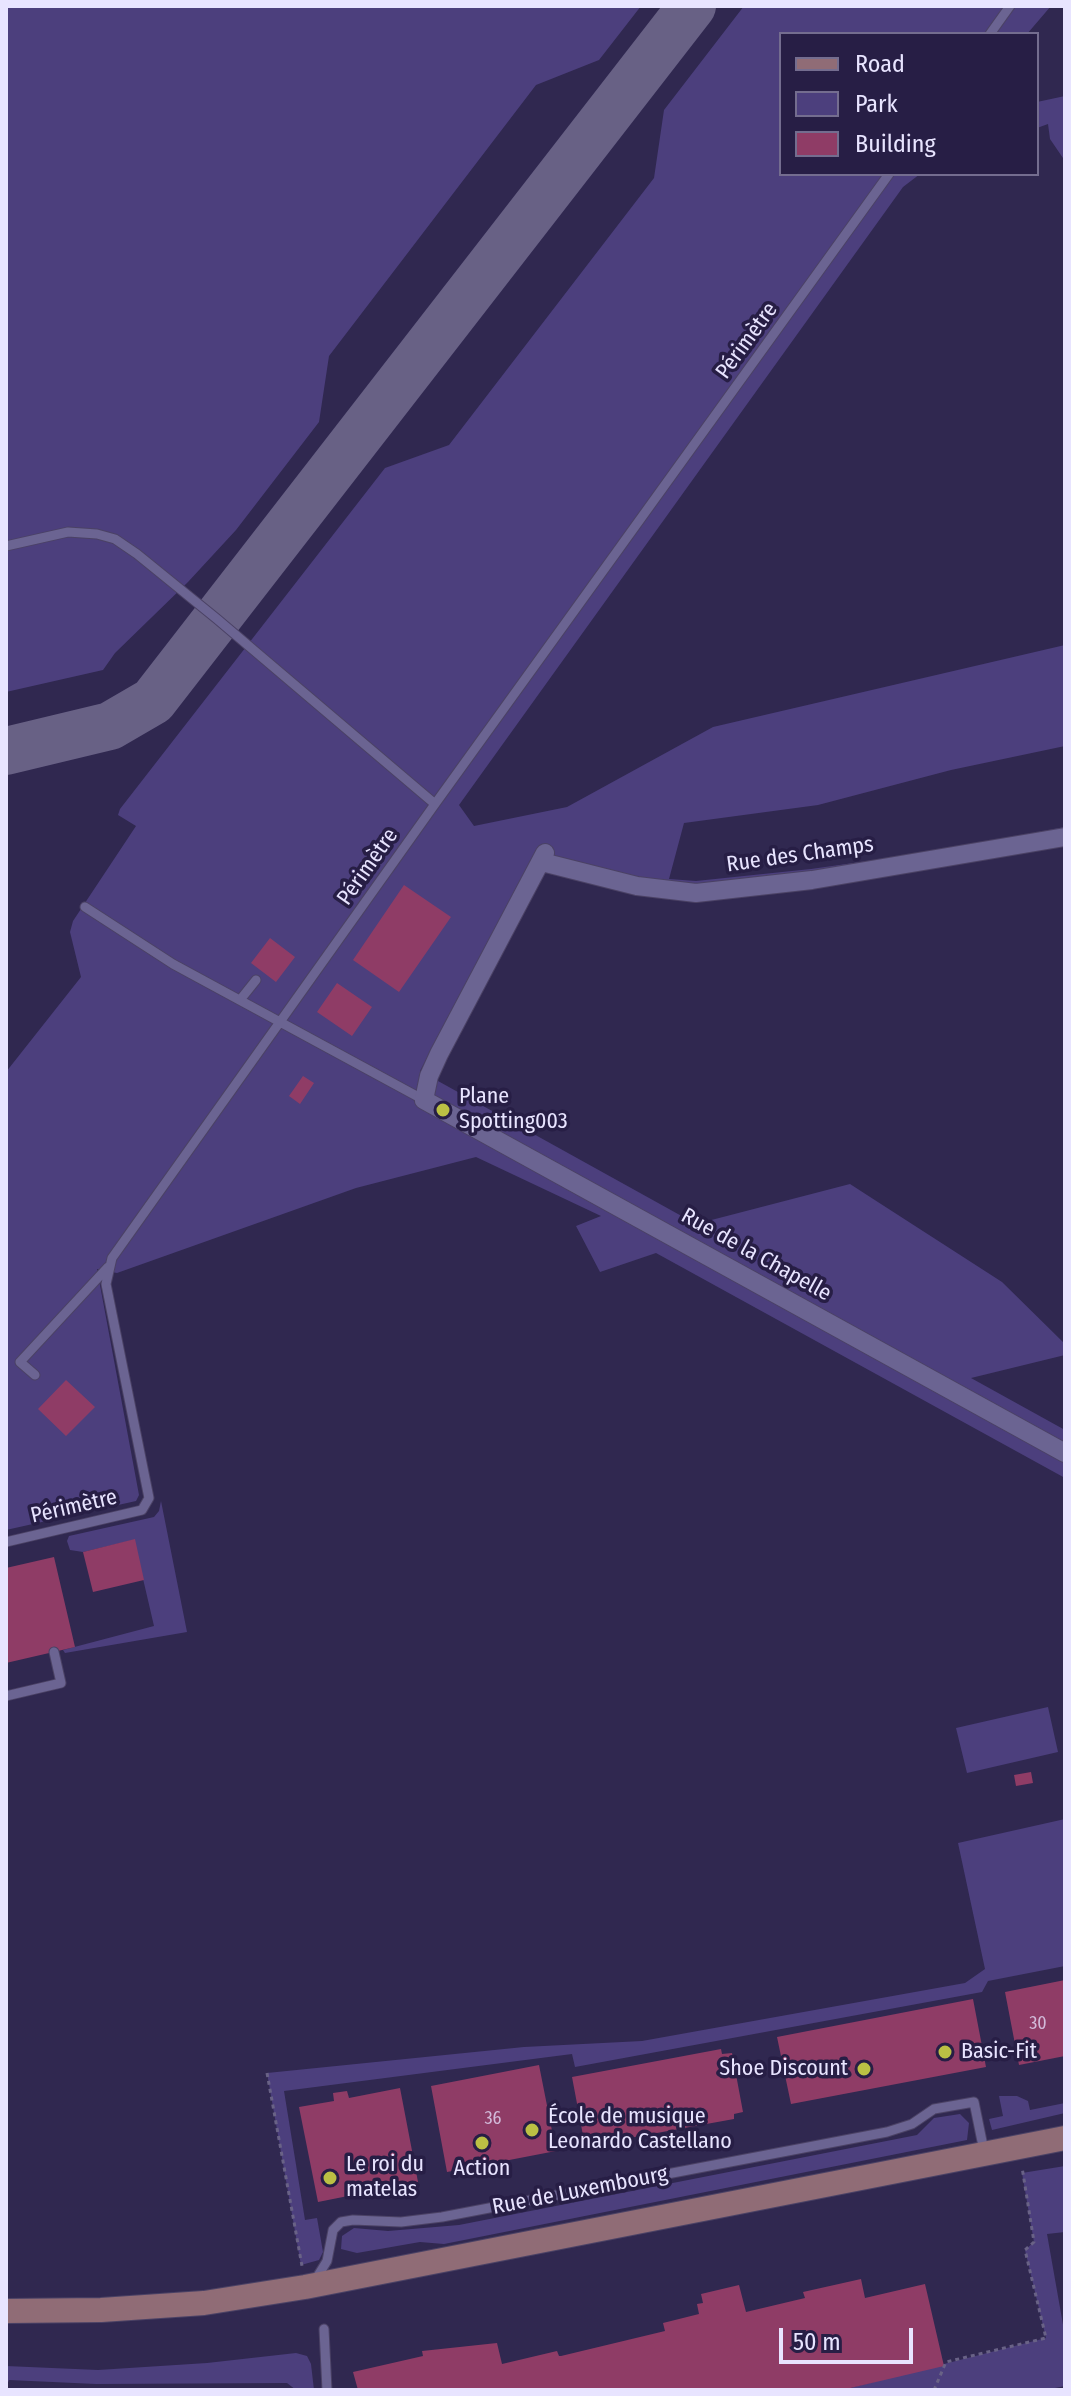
<!DOCTYPE html>
<meta charset="utf-8">
<style>
body{margin:0}
#map{position:relative;width:1071px;height:2396px;overflow:hidden;background:#302850;font-family:"Fira Sans Condensed",sans-serif}
canvas{display:block}
.frame{position:absolute;inset:0;border:8px solid #e8e4ff;pointer-events:none}
.legend{position:absolute;left:779px;top:32px;width:260px;height:144px;box-sizing:border-box;background:#271e45;border:2px solid #746d8f;margin:0;padding:10px 14px;list-style:none;font-size:24px;color:#e8e4ff}
.legend li{display:flex;align-items:center;gap:16px;height:40px}
.legend b{width:40px;border:2px solid #746d8f}
.scale{position:absolute;left:779px;top:2328px;width:134px;height:36px;box-sizing:border-box;border:4px solid #e8e4ff;border-top:0;padding-left:10px;font-size:24px;line-height:28px;white-space:nowrap;color:#e8e4ff;-webkit-text-stroke:6px #271e45;paint-order:stroke}
</style>
<div id="map">
<canvas width="1071" height="2396"></canvas>
<div class="frame"></div>
<ul class="legend">
<li><b style="height:10px;background:#906c76"></b>Road</li>
<li><b style="height:22px;background:#4c3f7d"></b>Park</li>
<li><b style="height:22px;background:#8f3c66"></b>Building</li>
</ul>
<div class="scale">50 m</div>
</div>
<script>
const ctx = document.querySelector('canvas').getContext('2d');
ctx.lineJoin = 'round';
function paint(path, color) { ctx.fillStyle = color; ctx.fill(path, 'evenodd'); }
const poly = rows => new Path2D(rows.map(r => 'M' + r).join(''));
function strokePath(path, color, width, dash) { ctx.strokeStyle = color; ctx.lineWidth = width; ctx.lineCap = dash ? 'butt' : 'round'; ctx.setLineDash(dash || []); ctx.stroke(path); }
function drawText(font, color, halo, rows, align = 'center') {
  ctx.font = font + ' "Fira Sans Condensed",sans-serif'; ctx.lineWidth = 7; ctx.setLineDash([]); ctx.textBaseline = 'middle'; ctx.strokeStyle = halo; ctx.fillStyle = color; for (const [text, x, y, turn = 0] of rows) {
    ctx.save(); ctx.translate(x, y); ctx.rotate((+turn || 0) * Math.PI / 180); ctx.textAlign = isNaN(turn) ? turn : align; if (halo) ctx.strokeText(text, 0, 0); ctx.fillText(text, 0, 0); ctx.restore();
  }
}
const green = poly([
 [6,6,641,6,599,60,536,85,329,356,319,422,236,530,188,582,115,653,103,670,6,692],
 [744,6,1051,6,1027,34,781,34,781,174,920,174,903,187,459,805,474,826,567,807,713,727,1065,645,1065,746,951,770,818,805,684,823,669,879,696,881,811,869,938,851,1065,827,1065,832,830,873,697,888,654,883,564,861,526,874,420,1071,696,1224,850,1184,867,1195,1002,1282,1065,1344,1065,1355,971,1378,1065,1430,1065,1478,656,1253,600,1272,576,1226,601,1216,476,1157,356,1188,117,1273,97,1269,139,1495,136,1501,6,1530,6,1072,81,977,70,932,73,921,136,826,118,815,120,809,385,468,449,445,654,178,664,110],
 [1065,96,1065,161,1050,139,1048,124,1037,128,1037,102],
 [161,1501,187,1632,65,1653,63,1650,154,1626,134,1540,83,1552,70,1550,67,1541,69,1536,154,1517,159,1511],
 [1048,1707,1058,1752,967,1773,956,1728],
 [1065,1819,1065,1966,988,1981,982,1992,575,2067,572,2054,284,2091,305,2220,317,2218,323,2252,319,2260,301,2265,267,2073,524,2047,642,2041,965,1983,985,1969,958,1843],
 [999,2096,1017,2096,1028,2101,1030,2110,1065,2103,1065,2113,992,2130,989,2119,1003,2116],
 [960,2114,969,2123,967,2140,444,2244,420,2242,357,2253,341,2249,342,2236,354,2228,388,2231,459,2225,917,2135,934,2118],
 [1065,2166,1065,2232,1047,2234,1065,2336,1065,2386,1045,2390,842,2390,1046,2338,1025,2250,1034,2242,1022,2173],
 [296,2353,307,2356,311,2364,314,2390,296,2390,287,2383,96,2384,9,2380,6,2387,6,2366,98,2370,207,2363]
]);
const taxiway = poly([
 [6,751,110,726,153,701,692,6]
]);
const building = poly([
 [404,885,451,917,399,992,353,960],
 [270,938,295,957,276,982,251,963],
 [337,983,372,1007,352,1036,317,1012],
 [303,1076,314,1083,300,1104,289,1096],
 [66,1380,95,1407,66,1436,38,1409],
 [135,1539,144,1580,93,1592,83,1552],
 [54,1557,75,1647,6,1663,6,1568],
 [1031,1772,1033,1783,1016,1786,1014,1775],
 [1065,1980,1065,2056,1019,2065,1005,1992],
 [973,1999,986,2067,791,2104,777,2037],
 [721,2049,722,2054,732,2053,743,2112,734,2114,734,2119,585,2146,572,2077],
 [539,2065,556,2151,447,2172,431,2086],
 [400,2088,418,2182,318,2202,299,2107,334,2101,333,2093,347,2091,349,2098],
 [861,2279,865,2298,925,2284,944,2366,842,2390,358,2390,353,2372,423,2356,422,2351,497,2343,502,2364,557,2351,559,2356,561,2356,665,2331,663,2323,699,2314,697,2304,703,2303,701,2294,739,2285,746,2312,805,2298,803,2292]
]);
const path = poly([
 [267,2073,302,2266],
 [934,2390,946,2362,1046,2338,1025,2250,1034,2242,1022,2167]
]);
const lane = poly([
 [990,34,1010,6],
 [6,546,68,532,97,534,115,539,137,554,217,619,435,804],
 [85,907,173,964,424,1100],
 [240,1000,256,980],
 [35,1375,20,1362,108,1267],
 [6,1542,142,1510,149,1498,106,1284,112,1258,435,804,889,174],
 [6,1696,61,1683,54,1652],
 [314,2282,327,2261,333,2230,341,2222,353,2220,401,2222,442,2217,887,2132,912,2124,934,2109,974,2102,984,2151],
 [324,2329,327,2390]
]);
const street = poly([
 [545,853,439,1054,429,1076,424,1100,1065,1453],
 [542,862,637,886,696,893,812,880,1065,837]
]);
const secondary = poly([
 [6,2311,101,2310,204,2303,305,2287,1065,2138]
]);
const markers = [
 [443,1110,8,"#bbc044"],
 [945,2052,8,"#bbc044"],
 [864,2069,8,"#bbc044"],
 [532,2130,8,"#bbc044"],
 [482,2143,8,"#bbc044"],
 [330,2178,8,"#bbc044"]
];
const numberNames = [
 ["30",1038,2024],
 ["36",493,2119]
];
const streetNames = [
 ["Périmètre",747,341,-54],
 ["Rue des Champs",800,855,-8],
 ["Périmètre",368,867,-55],
 ["Rue de la Chapelle",756,1255,29],
 ["Périmètre",74,1507,-13],
 ["Rue de Luxembourg",580,2191,-11]
];
const poiNames = [
 ["Plane",459,1097],
 ["Spotting003",459,1122],
 ["Basic-Fit",961,2052],
 ["Shoe Discount",848,2069,"right"],
 ["École de musique",548,2117],
 ["Leonardo Castellano",548,2142],
 ["Le roi du",346,2165],
 ["matelas",346,2190],
 ["Action",482,2169,"center"]
];
paint(green, '#4c3f7d');
strokePath(taxiway, '#686185', 48);
paint(building, '#8f3c66');
strokePath(lane, '#4b4265', 11);
strokePath(street, '#4b4265', 20);
strokePath(secondary, '#4b4265', 26);
strokePath(path, '#696286', 3, [4, 4]);
strokePath(lane, '#6b6492', 9);
strokePath(street, '#6b6492', 18);
strokePath(secondary, '#906c76', 24);
for (const [x, y, r, color] of markers) { const dot = new Path2D(); dot.arc(x, y, r, 0, 2 * Math.PI); ctx.fillStyle = color; ctx.fill(dot); strokePath(dot, '#271e45', 3); }
drawText('18px', '#d2bad9', null, numberNames);
drawText('22px', '#e8e4ff', '#271e45', streetNames);
drawText('22px', '#e8e4ff', '#271e45', poiNames, 'left');
</script>
